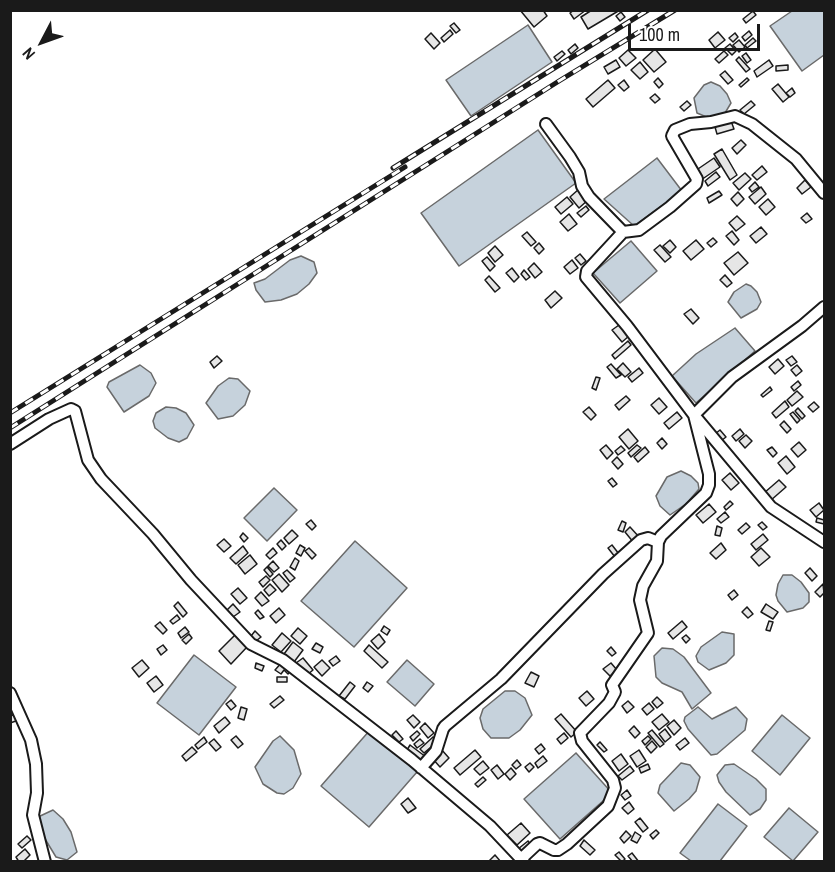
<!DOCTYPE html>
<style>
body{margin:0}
#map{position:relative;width:835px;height:872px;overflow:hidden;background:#fff;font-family:"Archivo Narrow",sans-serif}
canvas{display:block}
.frame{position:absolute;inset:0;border:12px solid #1a1a1a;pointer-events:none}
.north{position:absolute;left:12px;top:12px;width:60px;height:60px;-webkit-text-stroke:4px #fff;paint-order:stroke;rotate:229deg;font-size:16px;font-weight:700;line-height:24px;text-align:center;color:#1a1a1a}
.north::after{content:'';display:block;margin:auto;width:21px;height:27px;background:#1a1a1a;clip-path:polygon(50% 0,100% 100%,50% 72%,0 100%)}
.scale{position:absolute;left:628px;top:24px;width:132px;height:27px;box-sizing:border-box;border:3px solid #1a1a1a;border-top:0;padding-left:8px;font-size:18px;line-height:21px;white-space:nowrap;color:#1a1a1a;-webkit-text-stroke:4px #fff;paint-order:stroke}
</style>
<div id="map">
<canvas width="835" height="872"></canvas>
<div class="frame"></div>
<div class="north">N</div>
<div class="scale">100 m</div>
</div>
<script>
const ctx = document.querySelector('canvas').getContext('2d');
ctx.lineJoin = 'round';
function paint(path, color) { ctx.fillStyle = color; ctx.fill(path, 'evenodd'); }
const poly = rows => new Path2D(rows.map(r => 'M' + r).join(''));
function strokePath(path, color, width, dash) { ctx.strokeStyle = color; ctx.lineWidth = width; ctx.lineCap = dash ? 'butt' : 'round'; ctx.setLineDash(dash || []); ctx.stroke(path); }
const water = poly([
 [792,11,824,11,824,55,802,71,770,26,792,11],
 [528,25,552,62,471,116,446,80,528,25],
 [711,82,720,86,727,94,731,103,725,113,719,116,709,118,697,113,694,98,704,85,711,82],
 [538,130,576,183,459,266,421,213,538,130],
 [657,158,682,191,634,226,604,199,657,158],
 [631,241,657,271,620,303,593,273,631,241],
 [301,256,314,262,317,273,309,284,297,294,281,300,265,302,256,290,254,283,265,279,290,260,301,256],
 [746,284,751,286,757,292,761,302,757,309,741,318,728,302,734,292,746,284],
 [735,328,755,351,696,403,672,376,696,354,735,328],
 [140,365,151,373,156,383,149,396,124,412,107,387,109,382,140,365],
 [229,378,238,379,250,391,245,405,233,416,218,419,206,403,218,386,229,378],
 [166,407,176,408,186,413,194,425,187,438,179,442,168,438,155,428,153,421,156,413,166,407],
 [681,471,691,476,698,483,699,489,686,504,670,515,660,506,656,496,667,477,681,471],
 [274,488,297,510,267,541,244,518,274,488],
 [355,541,407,588,354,647,301,601,355,541],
 [783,575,792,575,801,582,809,593,809,602,803,608,787,612,778,601,776,595,778,584,783,575],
 [722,632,734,634,734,655,726,663,709,670,698,662,696,656,701,647,722,632],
 [662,648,673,649,684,657,711,693,692,709,682,692,662,683,656,677,654,656,662,648],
 [194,655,236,687,199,735,157,703,194,655],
 [407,660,434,684,415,706,387,682,407,660],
 [505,691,515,691,525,698,532,715,520,730,509,738,491,738,483,729,480,718,483,709,505,691],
 [698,707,712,719,736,707,747,719,745,730,717,754,711,755,688,729,684,721,685,717,698,707],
 [782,715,810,738,780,775,752,751,782,715],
 [370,730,417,772,369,827,321,786,370,730],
 [280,736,294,750,301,774,293,788,284,794,277,793,263,784,255,767,273,741,280,736],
 [576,753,612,793,560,839,524,799,576,753],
 [681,763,690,765,700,777,696,791,689,799,674,811,658,793,660,785,681,763],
 [734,764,756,779,766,789,766,800,760,809,750,815,726,792,719,782,717,775,725,765,734,764],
 [718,804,747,826,720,861,691,861,680,853,718,804],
 [789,808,818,832,793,861,764,837,789,808],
 [53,810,63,819,71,832,77,852,67,860,56,857,39,829,38,817,53,810]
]);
const building = poly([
 [520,10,543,10,547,16,534,27,520,10],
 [574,10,586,10,574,19,570,13,574,10],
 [592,10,620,10,588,29,581,17,592,10],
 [753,11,756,15,746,23,743,19,753,11],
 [621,12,625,17,620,21,616,16,621,12],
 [454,23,460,30,456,33,450,26,454,23],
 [450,30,453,34,444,42,441,38,450,30],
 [749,31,752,35,745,41,742,37,749,31],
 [718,32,725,40,715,48,709,40,718,32],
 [431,33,440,43,434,49,425,39,431,33],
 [735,33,738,37,733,42,729,38,735,33],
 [753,38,756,41,747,48,745,45,753,38],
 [739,40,745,47,739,52,733,45,739,40],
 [575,44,578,48,571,54,568,50,575,44],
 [730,44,736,51,732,55,725,48,730,44],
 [655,49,666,62,654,72,643,60,655,49],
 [628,50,636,58,626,66,619,58,628,50],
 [562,51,565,54,557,61,554,57,562,51],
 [724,51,728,55,719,63,715,59,724,51],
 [746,53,751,60,747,63,742,56,746,53],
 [739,57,750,69,746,72,736,60,739,57],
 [616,60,620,67,608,74,604,67,616,60],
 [769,60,773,66,757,77,754,71,769,60],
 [640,62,648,72,640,79,631,70,640,62],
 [788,65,788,70,776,71,776,66,788,65],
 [725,71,733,80,728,84,720,75,725,71],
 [658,78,663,84,659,88,654,82,658,78],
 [747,78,749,80,741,87,739,85,747,78],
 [608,80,615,88,593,107,586,99,608,80],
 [624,80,629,87,624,91,618,85,624,80],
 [778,84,789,97,783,102,772,89,778,84],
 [792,88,795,93,790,97,786,93,792,88],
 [655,94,660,99,655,103,650,98,655,94],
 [687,101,691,105,684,111,680,107,687,101],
 [751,101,755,105,744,114,740,110,751,101],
 [731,121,734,129,717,134,715,127,731,121],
 [741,140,746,145,737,154,732,148,741,140],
 [722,149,737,175,730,180,714,154,722,149],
 [714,158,720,167,701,180,695,171,714,158],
 [762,166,767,172,757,180,752,175,762,166],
 [716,172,720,177,708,186,705,181,716,172],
 [745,173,751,179,739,190,733,183,745,173],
 [805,180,811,187,802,194,797,188,805,180],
 [755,182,759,187,752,192,749,188,755,182],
 [761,187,766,194,755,204,749,197,761,187],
 [579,189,588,200,579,208,570,197,579,189],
 [719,191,722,195,709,203,707,198,719,191],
 [738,192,744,199,737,206,731,199,738,192],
 [567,197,573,204,561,214,555,207,567,197],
 [768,199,775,207,766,215,759,207,768,199],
 [586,206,589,210,581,217,577,213,586,206],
 [807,213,812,219,806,223,801,218,807,213],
 [569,214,577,224,568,231,560,222,569,214],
 [737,216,745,224,736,231,729,223,737,216],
 [761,227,767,234,756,243,750,236,761,227],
 [732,231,739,240,734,245,726,236,732,231],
 [527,232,536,242,531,246,522,236,527,232],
 [713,238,717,242,711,247,707,243,713,238],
 [670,240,676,247,670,253,663,246,670,240],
 [696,240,704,249,691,260,683,251,696,240],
 [539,243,544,249,539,254,534,248,539,243],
 [660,245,671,257,665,262,654,250,660,245],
 [495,246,503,255,495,262,488,253,495,246],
 [738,252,748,263,734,275,724,263,738,252],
 [580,254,586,261,581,265,575,258,580,254],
 [487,257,495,266,490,271,482,261,487,257],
 [572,260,578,268,570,274,564,267,572,260],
 [534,263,542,272,535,278,528,269,534,263],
 [512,268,519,277,514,282,506,273,512,268],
 [524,270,530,277,526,280,521,274,524,270],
 [725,275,732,283,727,287,720,280,725,275],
 [489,276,500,288,495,292,485,280,489,276],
 [555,291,562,298,551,308,545,300,555,291],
 [691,309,699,318,693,324,684,314,691,309],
 [619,325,629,336,622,342,612,330,619,325],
 [628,341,631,345,615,359,612,355,628,341],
 [217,356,222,361,214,368,210,362,217,356],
 [792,356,797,362,791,366,786,360,792,356],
 [778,359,784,366,775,374,769,367,778,359],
 [623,363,631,372,625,377,617,369,623,363],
 [611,364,621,375,616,378,607,367,611,364],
 [797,365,802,371,796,376,791,370,797,365],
 [639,368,643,373,632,382,628,377,639,368],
 [596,377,600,378,596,390,592,388,596,377],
 [798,381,801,385,794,391,791,387,798,381],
 [770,387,772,390,763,397,761,395,770,387],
 [797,391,803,397,792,406,787,400,797,391],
 [626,396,630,400,619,410,615,405,626,396],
 [659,398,667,407,659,414,651,405,659,398],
 [785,401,789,407,776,418,772,413,785,401],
 [814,402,819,407,813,412,808,407,814,402],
 [589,407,596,415,591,420,583,412,589,407],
 [798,408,805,416,802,419,795,411,798,408],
 [677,412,682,418,669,429,664,423,677,412],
 [793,412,800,420,797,423,790,414,793,412],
 [784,421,791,429,787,433,780,425,784,421],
 [628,429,638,441,629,449,619,437,628,429],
 [740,429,744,434,736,441,732,436,740,429],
 [720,430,726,437,721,441,715,434,720,430],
 [746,435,752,441,745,448,739,441,746,435],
 [662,438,667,444,662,449,657,443,662,438],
 [799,442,806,450,798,457,791,449,799,442],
 [606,445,613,453,607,459,600,450,606,445],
 [637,445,641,448,631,457,628,453,637,445],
 [621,446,625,450,618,455,615,451,621,446],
 [645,447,649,452,638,462,634,457,645,447],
 [772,447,777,453,773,457,767,450,772,447],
 [786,456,795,467,787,474,778,463,786,456],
 [617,457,623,464,618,469,612,462,617,457],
 [730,473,739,483,731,490,722,480,730,473],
 [612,478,617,484,613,487,608,481,612,478],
 [779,480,786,487,770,501,764,493,779,480],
 [730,501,733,504,726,510,724,507,730,501],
 [819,503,824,510,816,517,810,510,819,503],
 [709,504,716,512,703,523,696,515,709,504],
 [725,512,729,517,721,523,717,519,725,512],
 [817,518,824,520,824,524,816,522,817,518],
 [311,520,316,526,312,530,306,524,311,520],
 [622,521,626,523,623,532,618,530,622,521],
 [762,522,767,527,763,530,758,525,762,522],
 [746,523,750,527,742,534,738,530,746,523],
 [717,526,722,528,720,536,715,535,717,526],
 [630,527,640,538,634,543,625,532,630,527],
 [292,530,298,536,289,544,284,538,292,530],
 [243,533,248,538,244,542,240,537,243,533],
 [763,534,768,540,756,550,751,544,763,534],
 [224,539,231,546,224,552,217,545,224,539],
 [281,540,286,546,282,550,277,544,281,540],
 [721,543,726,550,716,559,710,553,721,543],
 [300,545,305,548,301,556,296,553,300,545],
 [612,545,619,554,615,557,608,548,612,545],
 [243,546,248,553,236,564,230,558,243,546],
 [273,548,277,553,270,559,266,555,273,548],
 [309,548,316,555,312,559,305,551,309,548],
 [761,548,770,557,759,566,751,557,761,548],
 [250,555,257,564,245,574,238,565,250,555],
 [295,558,299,561,295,570,290,567,295,558],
 [273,561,279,568,274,572,268,566,273,561],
 [267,567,273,574,270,577,264,570,267,567],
 [810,568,817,576,812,581,805,573,810,568],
 [287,570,295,578,290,582,283,573,287,570],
 [279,574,289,585,282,592,272,580,279,574],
 [266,576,270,580,263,587,259,582,266,576],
 [270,584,276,590,269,596,264,590,270,584],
 [823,584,824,593,820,597,815,592,823,584],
 [238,588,247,598,240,604,231,594,238,588],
 [734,590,738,595,732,600,728,595,734,590],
 [261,592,269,601,262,606,255,598,261,592],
 [178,602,187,613,183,617,174,606,178,602],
 [233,604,240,612,233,617,227,610,233,604],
 [766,604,778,612,773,619,761,612,766,604],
 [747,607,753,614,748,618,742,612,747,607],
 [279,608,285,615,276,623,270,616,279,608],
 [258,610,264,617,260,619,255,613,258,610],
 [177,615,180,619,173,624,170,621,177,615],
 [682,621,687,627,673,639,668,633,682,621],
 [769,621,773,622,770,631,766,630,769,621],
 [160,622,167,630,163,634,155,626,160,622],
 [384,626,390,630,387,635,381,631,384,626],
 [185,627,189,632,181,638,178,633,185,627],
 [298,628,307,636,300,644,291,636,298,628],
 [255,631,261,637,256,641,251,636,255,631],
 [282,633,291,641,281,652,272,645,282,633],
 [189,634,192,638,186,644,182,640,189,634],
 [379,634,385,642,378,649,371,641,379,634],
 [235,635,247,647,231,664,219,651,235,635],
 [686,635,690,639,686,643,682,638,686,635],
 [293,642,303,650,294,662,284,654,293,642],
 [316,643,323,647,320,653,312,649,316,643],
 [163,645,167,650,161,655,157,649,163,645],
 [369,645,388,662,382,668,364,651,369,645],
 [611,647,616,653,612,656,607,651,611,647],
 [336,656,340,661,333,666,329,661,336,656],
 [303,658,313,670,307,675,296,663,303,658],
 [142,660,149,668,139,677,132,668,142,660],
 [322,660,330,668,322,676,314,667,322,660],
 [283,661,292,669,288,674,284,670,281,674,275,670,283,661],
 [256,663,264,666,262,671,255,668,256,663],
 [611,663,617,670,610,676,603,669,611,663],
 [531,672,539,676,534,687,525,683,531,672],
 [156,676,163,685,154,692,147,683,156,676],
 [277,677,287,677,287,682,277,682,277,677],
 [350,682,355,686,345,699,339,696,350,682],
 [367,682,373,686,368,692,363,688,367,682],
 [587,691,594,699,586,706,579,698,587,691],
 [280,696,284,700,274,708,270,704,280,696],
 [657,697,663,703,657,708,652,702,657,697],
 [231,700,236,706,231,710,226,704,231,700],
 [628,701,634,707,627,713,622,706,628,701],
 [649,703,654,709,647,715,642,709,649,703],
 [241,707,247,709,244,720,238,718,241,707],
 [16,714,19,720,10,723,10,716,16,714],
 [561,714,577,732,571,737,555,719,561,714],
 [662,714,669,722,659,730,652,722,662,714],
 [413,715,420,722,414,728,407,720,413,715],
 [225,717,230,723,219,733,214,726,225,717],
 [674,720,681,728,674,735,667,726,674,720],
 [425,723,434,733,428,738,420,728,425,723],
 [634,726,640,733,635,738,629,731,634,726],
 [665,729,671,737,665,742,659,734,665,729],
 [652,730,664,744,660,747,648,733,652,730],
 [396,731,403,739,399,742,392,735,396,731],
 [417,731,420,734,413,741,410,737,417,731],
 [564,733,568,738,561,744,557,739,564,733],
 [236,736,243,744,238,748,231,740,236,736],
 [648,736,651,739,645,745,642,741,648,736],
 [204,737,207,742,198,749,195,745,204,737],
 [433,737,437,742,424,753,420,749,433,737],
 [685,738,689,743,680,750,676,745,685,738],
 [214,739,221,747,216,751,209,743,214,739],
 [420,739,424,743,417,748,414,744,420,739],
 [652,741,657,747,651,753,646,747,652,741],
 [600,742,607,750,604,752,597,745,600,742],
 [541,744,545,749,539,754,535,749,541,744],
 [410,745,426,757,422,762,407,750,410,745],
 [192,747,197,752,186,761,182,756,192,747],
 [441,749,449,758,440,767,432,758,441,749],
 [475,750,481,757,460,775,454,768,475,750],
 [639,750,646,761,637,767,630,756,639,750],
 [621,754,628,764,619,771,612,761,621,754],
 [543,756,547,761,538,768,535,763,543,756],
 [517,760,521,765,516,769,512,765,517,760],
 [483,761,489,768,480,775,474,769,483,761],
 [530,763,534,767,529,772,525,767,530,763],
 [648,764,650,769,641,773,639,768,648,764],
 [497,765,504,774,498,779,491,770,497,765],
 [630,766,634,771,622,780,618,776,630,766],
 [511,768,516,774,510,780,505,774,511,768],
 [483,777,486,780,478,787,475,784,483,777],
 [627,790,631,796,625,800,621,795,627,790],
 [408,798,416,808,408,813,401,804,408,798],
 [629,802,634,809,628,814,622,808,629,802],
 [640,818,648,828,643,832,635,822,640,818],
 [521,823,530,833,517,845,507,835,521,823],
 [656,830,659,833,653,839,650,835,656,830],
 [626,831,631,836,624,843,620,838,626,831],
 [635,832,641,836,637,843,631,840,635,832],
 [27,836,31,840,22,848,18,844,27,836],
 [584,840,595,850,590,855,580,846,584,840],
 [528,841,531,845,521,853,518,849,528,841],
 [25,849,30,855,23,862,19,862,16,857,25,849],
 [619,852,625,859,622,862,615,855,619,852],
 [632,853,639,862,633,862,628,856,632,853],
 [495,855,501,862,488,862,495,855]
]);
const minor = poly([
 [546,124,570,157,579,172,582,186,589,197,623,232,639,230,670,207,696,184,697,179,672,136,675,130,690,124,711,122,735,116,752,124,796,159,824,193],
 [623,232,587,271,586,277,627,326,694,415,771,507,824,542],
 [10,444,49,419,71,409,75,411,88,460,101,479,153,534,191,580,251,644,283,660,412,760,490,826,524,862],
 [10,693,31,740,36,764,37,793,33,815,45,862],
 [421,768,436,751,443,729,445,726,501,679,603,574,641,540,648,538,658,542],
 [521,859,537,844,540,843,554,850,558,850,567,844,608,806,615,788,613,780,582,741,580,733,609,703,615,692,612,685,648,633,640,600,643,586,657,561,658,542,661,536,706,493,709,485,709,474,694,415,732,377,802,326,824,307]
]);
const rail = poly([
 [393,168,648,10],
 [10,413,405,167],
 [10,428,559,81,675,10]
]);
paint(water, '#c6d2dc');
strokePath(water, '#6a6a6a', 1.5);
paint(building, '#e6e6e6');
strokePath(building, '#1a1a1a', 1.5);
strokePath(minor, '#1a1a1a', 14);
strokePath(minor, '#fff', 10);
strokePath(rail, '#1a1a1a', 5);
strokePath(rail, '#fff', 3, [9]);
</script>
